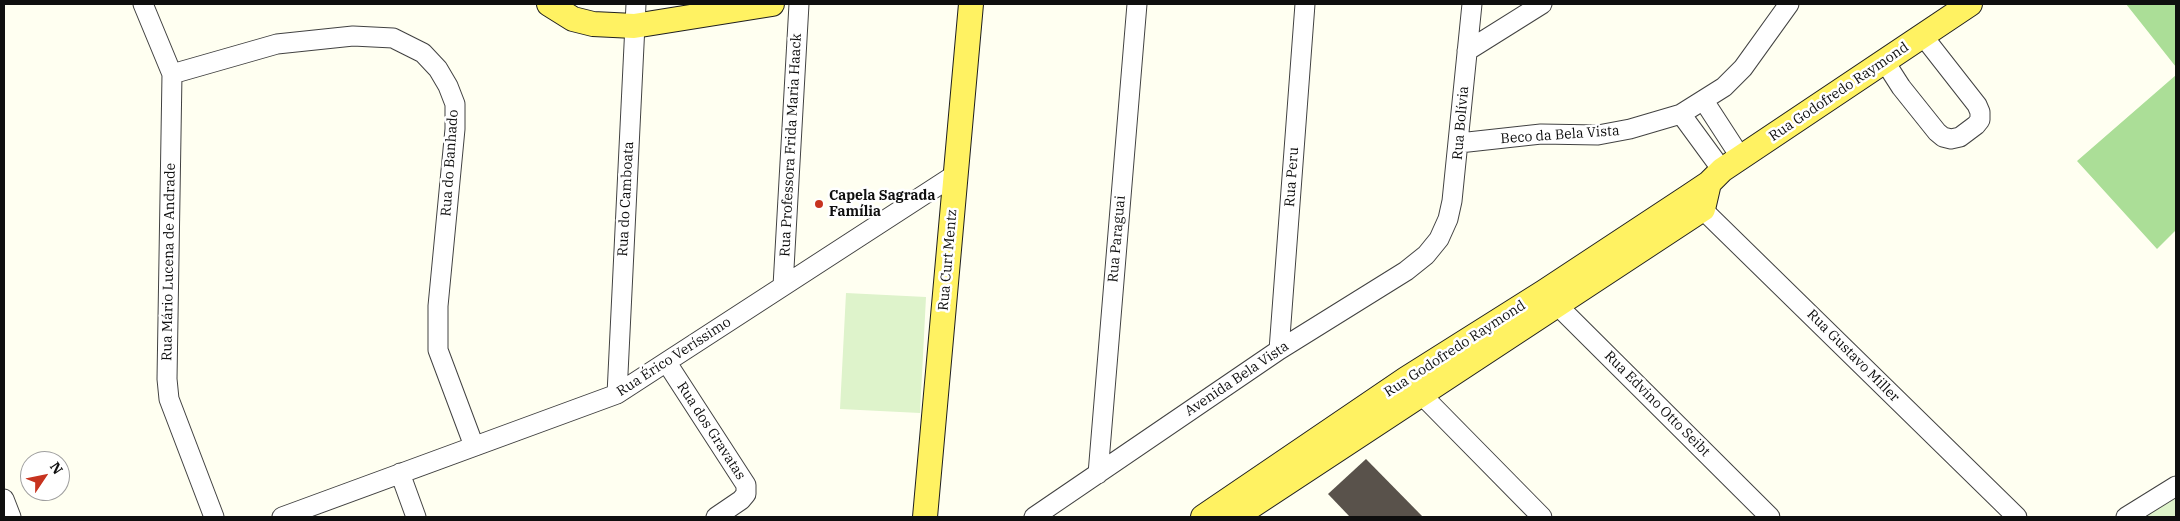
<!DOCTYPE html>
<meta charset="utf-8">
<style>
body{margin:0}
#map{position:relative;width:2180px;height:521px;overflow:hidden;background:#fffff1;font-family:"IBM Plex Serif",serif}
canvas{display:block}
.frame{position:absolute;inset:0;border:5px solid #0f0f0f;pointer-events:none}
.north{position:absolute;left:20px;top:451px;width:50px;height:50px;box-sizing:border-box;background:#fff;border:1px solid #9f9f9f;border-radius:50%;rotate:56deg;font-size:14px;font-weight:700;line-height:20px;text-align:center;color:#0f0f0f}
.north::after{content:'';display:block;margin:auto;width:18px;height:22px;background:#c7331f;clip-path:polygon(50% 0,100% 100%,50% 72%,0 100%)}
</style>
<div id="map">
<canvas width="2180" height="521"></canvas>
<div class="frame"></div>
<div class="north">N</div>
</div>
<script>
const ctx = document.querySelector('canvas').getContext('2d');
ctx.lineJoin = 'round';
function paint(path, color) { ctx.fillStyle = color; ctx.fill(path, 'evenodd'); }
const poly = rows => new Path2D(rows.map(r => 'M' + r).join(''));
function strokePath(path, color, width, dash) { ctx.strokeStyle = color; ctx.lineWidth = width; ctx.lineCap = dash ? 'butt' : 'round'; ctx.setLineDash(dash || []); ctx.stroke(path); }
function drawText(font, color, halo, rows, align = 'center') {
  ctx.font = font + ' "IBM Plex Serif",serif'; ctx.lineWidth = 5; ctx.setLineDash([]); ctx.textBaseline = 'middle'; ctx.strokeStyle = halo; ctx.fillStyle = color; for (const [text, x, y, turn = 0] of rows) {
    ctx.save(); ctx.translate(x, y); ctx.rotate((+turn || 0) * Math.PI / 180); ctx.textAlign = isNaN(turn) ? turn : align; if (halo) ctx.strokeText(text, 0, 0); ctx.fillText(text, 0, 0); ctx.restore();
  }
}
const forest = poly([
 [2126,4,2176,4,2176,67],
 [2176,75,2176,230,2157,249,2077,161]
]);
const pitch = poly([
 [846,293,926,297,920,413,840,409],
 [2176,498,2176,517,2145,517,2145,515]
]);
const building = poly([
 [1366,459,1423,517,1350,517,1328,494]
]);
const minor = poly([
 [143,4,172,74,167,379,169,399,214,517],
 [1467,51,1542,4],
 [1885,62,1901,87,1937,132,1943,137,1951,139,1960,137,1976,125,1980,120,1980,112,1977,105,1923,36],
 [172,74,277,44,353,36,393,38,423,53,438,69,448,86,455,104,455,129,438,306,438,350,474,446],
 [1704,101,1741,158],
 [1681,114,1722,170],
 [1459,143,1541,134,1598,135,1630,129,1681,114,1724,87,1743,68,1789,4],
 [1693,200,2017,517],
 [783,286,799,4],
 [1548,296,1770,517],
 [1279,350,1305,4],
 [667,363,746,485,746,494,741,500,716,517],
 [1411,384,1542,517],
 [617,394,636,4],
 [400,473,416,517],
 [1098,474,1137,4],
 [4,499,11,517],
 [282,517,617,394,956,174],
 [1034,517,1279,350,1406,271,1426,255,1439,239,1448,219,1452,201,1472,4],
 [2126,517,2176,486]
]);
const major = poly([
 [549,4,573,19,593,24,634,26,772,4],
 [925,517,971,4],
 [1203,517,1406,379,1544,292,1688,197,1709,183,1722,170,1970,4],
 [1235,517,1703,209,1709,183]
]);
const markers = [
 [819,204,5,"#c7331f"]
];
const streetNames = [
 ["Rua Godofredo Raymond",1839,92,-34],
 ["Rua Bolívia",1461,123,-85],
 ["Beco da Bela Vista",1560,135,-4],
 ["Rua Professora Frida Maria Haack",791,145,-87],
 ["Rua do Banhado",450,163,-86],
 ["Rua Peru",1292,177,-86],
 ["Rua do Camboata",626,199,-87],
 ["Rua Paraguai",1117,239,-85],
 ["Rua Curt Mentz",948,260,-85],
 ["Rua Mário Lucena de Andrade",169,262,-89],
 ["Rua Godofredo Raymond",1455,349,-33],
 ["Rua Gustavo Miller",1853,356,45],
 ["Rua Érico Veríssimo",674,357,-33],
 ["Avenida Bela Vista",1237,379,-34],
 ["Rua Edvino Otto Seibt",1657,404,45],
 ["Rua dos Gravatas",711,431,57]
];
const poiNames = [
 ["Capela Sagrada",829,196],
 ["Família",829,212]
];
paint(forest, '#abde97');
paint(pitch, '#def3cb');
paint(building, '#59524b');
strokePath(minor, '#424242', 21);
strokePath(major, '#202020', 26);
strokePath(minor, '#fff', 19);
strokePath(major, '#fff262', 24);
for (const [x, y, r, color] of markers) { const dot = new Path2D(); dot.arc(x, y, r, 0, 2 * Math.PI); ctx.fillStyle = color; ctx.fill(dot); strokePath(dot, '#fff', 2); }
drawText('14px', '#0f0f0f', '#fff', streetNames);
drawText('bold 14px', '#0f0f0f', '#fff', poiNames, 'left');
</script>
